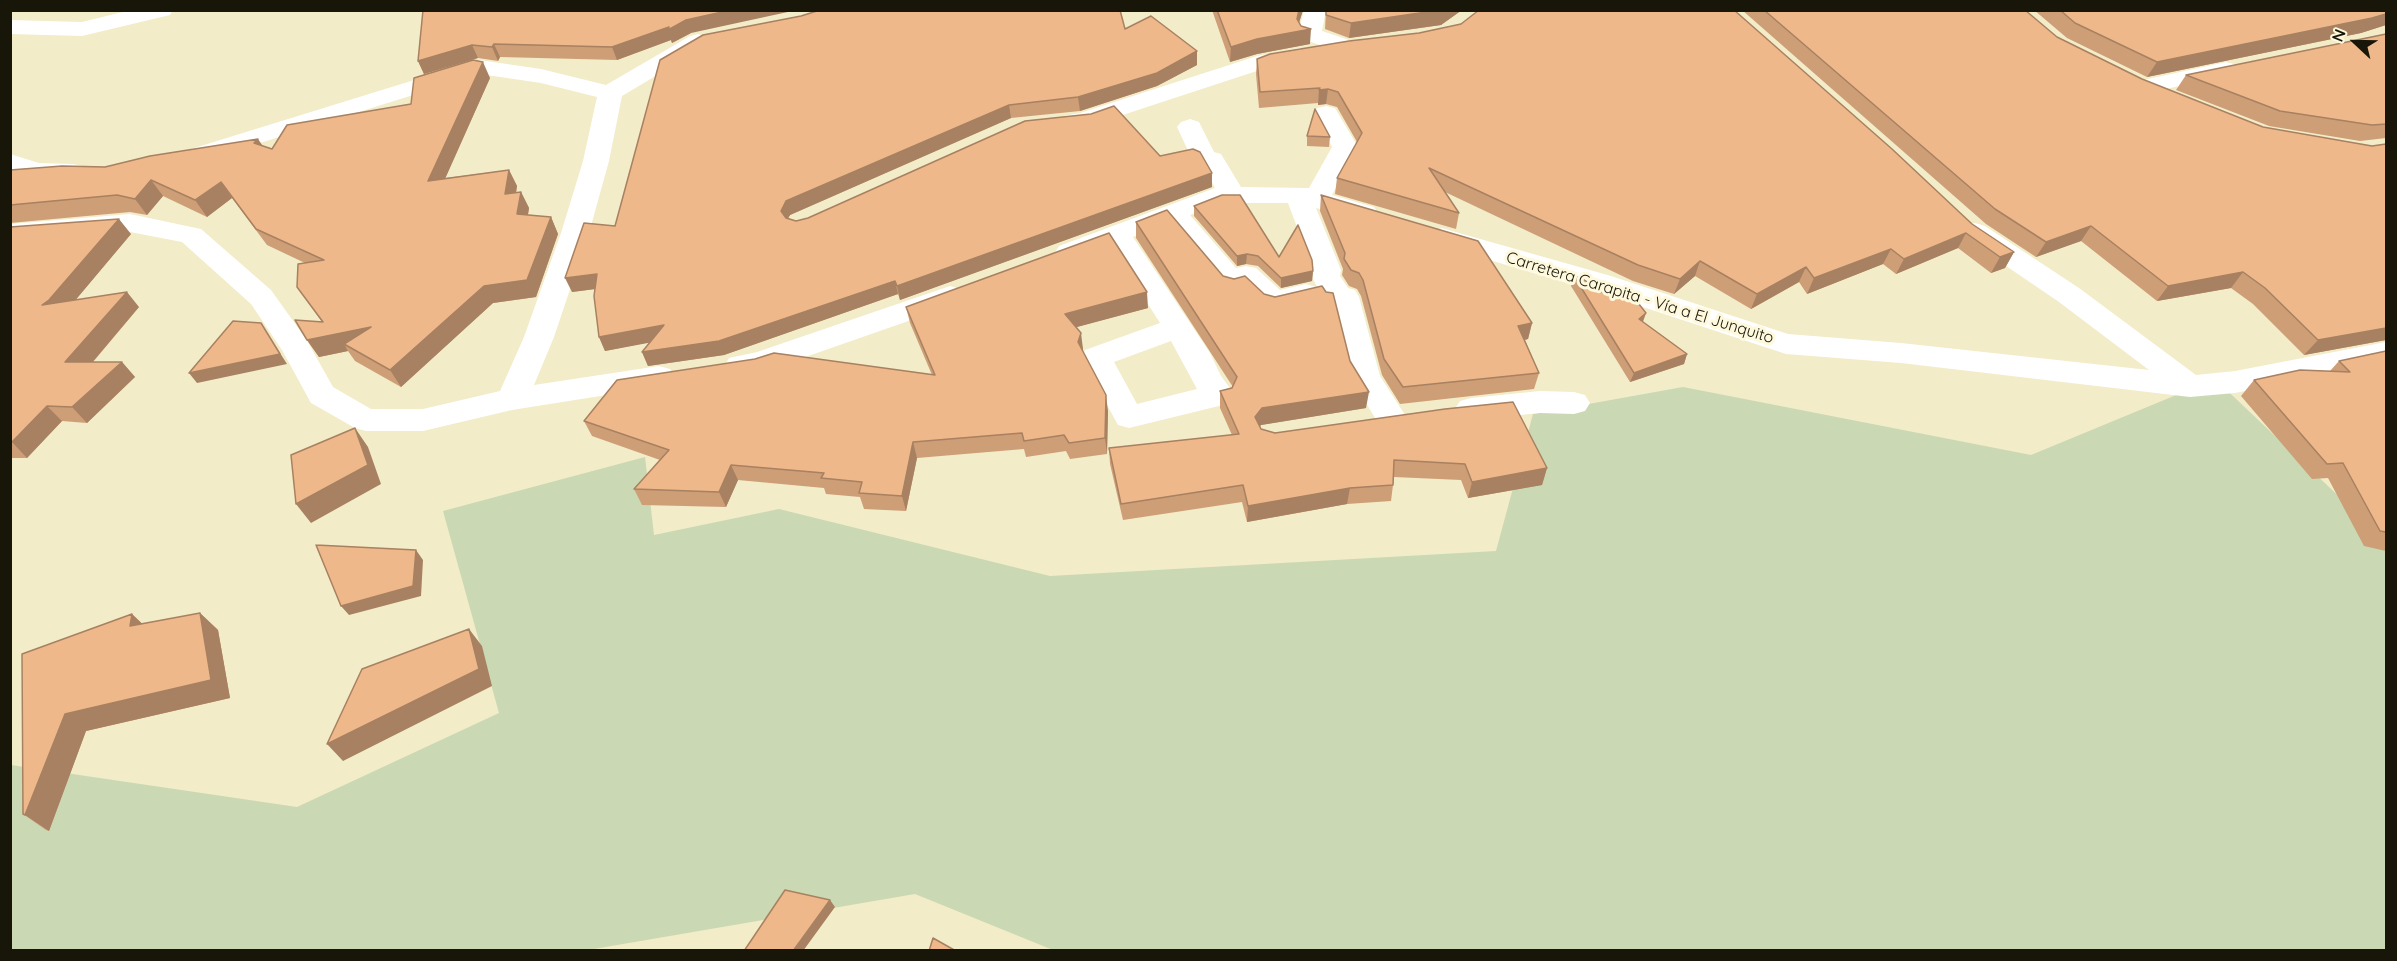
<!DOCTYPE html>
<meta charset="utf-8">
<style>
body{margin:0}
#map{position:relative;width:2397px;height:961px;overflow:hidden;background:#f2ecc8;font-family:Quicksand,sans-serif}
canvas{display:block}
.frame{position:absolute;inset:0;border:12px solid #181509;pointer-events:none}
.north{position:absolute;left:2325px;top:12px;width:60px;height:60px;-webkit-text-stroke:4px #fef9dd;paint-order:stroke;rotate:292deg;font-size:16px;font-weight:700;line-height:24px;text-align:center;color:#181509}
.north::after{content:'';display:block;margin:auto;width:21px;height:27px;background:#181509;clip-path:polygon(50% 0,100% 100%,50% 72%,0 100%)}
</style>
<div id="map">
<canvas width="2397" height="961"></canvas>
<div class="frame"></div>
<div class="north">N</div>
</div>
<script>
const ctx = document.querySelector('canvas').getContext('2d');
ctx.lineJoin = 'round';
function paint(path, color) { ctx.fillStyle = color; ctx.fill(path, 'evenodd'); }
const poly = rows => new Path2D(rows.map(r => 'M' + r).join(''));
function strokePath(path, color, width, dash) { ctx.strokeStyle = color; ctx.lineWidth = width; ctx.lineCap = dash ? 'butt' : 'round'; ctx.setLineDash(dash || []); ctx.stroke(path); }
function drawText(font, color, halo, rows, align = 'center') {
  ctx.font = font + ' Quicksand,sans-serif'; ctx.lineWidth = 6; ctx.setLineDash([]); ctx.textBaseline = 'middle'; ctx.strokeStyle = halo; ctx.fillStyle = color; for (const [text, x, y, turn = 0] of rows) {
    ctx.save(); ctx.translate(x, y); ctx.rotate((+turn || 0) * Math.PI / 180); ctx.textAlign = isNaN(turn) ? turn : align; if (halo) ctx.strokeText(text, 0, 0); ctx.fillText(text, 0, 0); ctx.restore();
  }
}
const green = poly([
 [2215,379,2386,541,2386,950,1053,950,915,894,588,950,11,950,11,765,297,807,499,713,443,511,645,457,654,535,779,509,1050,576,1496,551,1533,414,1683,387,2031,455]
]);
const street = poly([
 [131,10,173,10,170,15,82,36,10,34,10,20,82,22,131,10],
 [1304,10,1326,10,1322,31,1355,42,1359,47,1355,52,1347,54,1302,39,1298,34,1304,10],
 [698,34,706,36,710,41,706,46,622,96,609,161,589,233,554,337,534,385,659,366,670,369,674,377,670,385,512,410,423,431,366,431,355,428,311,403,282,350,251,304,182,242,130,232,10,242,10,224,130,214,201,229,271,290,306,339,333,387,371,409,423,409,500,391,524,337,561,233,583,161,597,97,541,83,480,74,209,159,200,162,191,159,187,154,191,149,479,60,541,69,606,85,690,36,698,34],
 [1300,48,1308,50,1312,55,1308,60,1269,67,1083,128,1064,126,1060,121,1064,116,1080,113,1257,56,1300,48],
 [2226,62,2234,64,2238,69,2234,74,2143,94,2134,92,2131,87,2134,82,2226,62],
 [1326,106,1335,108,1358,147,1332,195,1374,207,1378,213,1374,219,1364,221,1316,208,1341,270,1340,276,1348,288,1355,290,1359,297,1380,376,1407,418,1402,426,1391,429,1380,426,1350,377,1333,308,1325,306,1320,294,1316,301,1274,311,1264,308,1245,290,1234,293,1224,291,1168,224,1133,237,1210,353,1221,376,1235,395,1230,403,1219,406,1129,428,1118,425,1081,357,1085,350,1160,323,1111,246,1069,261,1059,258,1055,252,1059,246,1215,188,1202,164,1195,162,1191,157,1177,127,1181,122,1190,119,1199,122,1214,152,1221,154,1241,187,1309,188,1332,147,1314,113,1317,108,1326,106],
 [1221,203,1288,203,1313,270,1312,277,1320,293,1316,287,1306,284,1280,290,1256,268,1246,266,1236,268,1190,215,1221,203],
 [1171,341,1197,389,1137,404,1114,362,1171,341],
 [10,154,39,163,73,164,82,166,86,172,82,178,73,180,36,179,10,171,10,154],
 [1975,223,1985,226,2079,288,2196,375,2235,371,2386,342,2386,362,2235,393,2190,397,1901,363,1786,354,1591,290,1432,243,1428,237,1432,231,1442,228,1452,231,1611,276,1788,334,1901,343,2149,370,2059,302,1965,238,1961,232,1965,226,1975,223],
 [950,286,960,289,964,296,960,303,771,369,740,376,729,372,725,365,729,358,757,352,950,286],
 [1540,391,1574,392,1585,395,1590,403,1585,411,1574,414,1540,413,1471,420,1460,417,1455,409,1460,401,1471,398,1540,391]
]);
const wall = poly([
 [423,10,691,33,672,43,671,40,617,60,500,57,498,61,478,58,424,74,418,61],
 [1212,10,1303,10,1299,23,1310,44,1257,54,1230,62],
 [1326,10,1462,10,1441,25,1349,38,1325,29],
 [1742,10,2025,10,2386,340,2304,355,2253,304,2231,288,2157,301,2081,241,2036,257,1986,224],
 [2034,10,2386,10,2386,25,2361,33,2147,77,2067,38],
 [1461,24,1972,224,2014,252,2005,268,1991,273,1958,248,1896,274,1883,264,1807,294,1799,282,1751,309,1695,276,1674,294,1633,281,1445,192,1459,213,1456,229,1335,194,1337,178,1357,142,1337,107,1326,104,1318,105,1318,103,1259,108,1256,74,1257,59,1419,33],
 [1125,29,1197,65,1157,86,1080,111,1011,118,790,215,788,218,796,221,1160,156,1212,187,900,300,898,294,724,355,648,366,642,352,650,342,605,351,599,337,595,289,572,292,615,226],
 [2386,34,2386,138,2360,141,2269,126,2176,90,2186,75],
 [490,78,445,178,509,170,517,186,516,193,521,192,529,208,528,215,551,217,558,234,536,297,493,303,401,387,355,361,348,351,319,357,307,340,322,322,297,287,305,263,267,245,232,198,207,217,163,196,147,215,130,212,10,223,10,170,105,167,262,146,272,149],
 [1307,136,1330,137,1329,147,1307,146],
 [1321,195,1532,323,1528,339,1525,340,1539,373,1534,389,1400,404,1382,375,1361,296,1357,289,1349,286,1342,275,1343,269,1320,211],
 [1194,206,1279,257,1313,271,1312,281,1281,288,1258,266,1246,264,1237,266,1194,216],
 [1136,222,1223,276,1264,294,1350,361,1366,408,1261,425,1260,426,1261,429,1275,433,1547,468,1542,485,1468,498,1461,480,1394,477,1391,501,1347,504,1247,522,1242,502,1123,520,1110,464,1109,448,1232,435,1220,408,1220,391,1233,387,1136,238],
 [10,227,131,234,76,299,139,307,93,362,122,362,135,377,87,423,62,421,27,458,10,458],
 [1574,276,1606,295,1646,313,1643,322,1687,354,1684,364,1630,382,1571,286],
 [906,307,1148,308,1076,327,1083,349,1082,351,1108,411,1107,454,1070,459,1066,451,1026,457,1024,449,917,458,906,511,864,509,860,497,826,494,824,488,738,480,726,507,642,505,634,489,660,460,592,436,584,421,932,375,910,323],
 [2386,351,2386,551,2364,546,2328,478,2312,479,2241,396,2254,380,2330,371,2339,361],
 [200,613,218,630,230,698,86,731,49,831,46,830,23,814,132,614,142,624]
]);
const shadedWall = poly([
 [731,10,797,10,691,33,672,43,671,40,617,60,612,47,686,20],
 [1299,10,1303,10,1296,32,1311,29,1310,44,1257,54,1230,62,1231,47,1297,19],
 [1440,10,1462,10,1441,25,1349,38,1351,23],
 [2386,14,2386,25,2361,33,2147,77,2157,62],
 [494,44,500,57,498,61,492,47],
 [472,45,478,58,424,74,418,61],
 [1197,51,1197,65,1157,86,1080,111,1078,97],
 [483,62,490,78,437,197,428,181],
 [1328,89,1326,104,1318,105,1319,90],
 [1009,105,1011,118,790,215,785,224,781,211,786,201],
 [258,139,269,155,254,143],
 [509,170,517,186,513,211,505,194],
 [1212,173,1212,187,900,300,897,286],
 [151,180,163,196,147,215,135,199],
 [221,182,232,198,207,217,195,200],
 [521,192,529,208,525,231,517,214],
 [551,217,558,234,536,297,493,303,401,387,390,370],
 [119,219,131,234,63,315,42,305],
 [2091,226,2081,241,2036,257,2046,242],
 [1966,233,1958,248,1896,274,1904,259],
 [1891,249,1883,264,1807,294,1814,278],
 [2014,252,2005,268,1991,273,2000,257],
 [1247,254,1246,264,1237,266,1237,256],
 [1700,261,1695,276,1674,294,1680,279],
 [1806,267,1799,282,1751,309,1757,294],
 [1313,271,1312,281,1281,288,1281,278],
 [2243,272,2231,288,2157,301,2168,286],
 [597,274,603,288,572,292,565,278],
 [895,281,898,294,724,355,648,366,642,352],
 [127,292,139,307,79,378,65,362],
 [1147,292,1148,308,1066,330,1065,314],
 [1646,313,1642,323,1639,319],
 [261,323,287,364,197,383,189,373],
 [1532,323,1528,339,1514,342,1518,326],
 [664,325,669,339,605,351,599,337],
 [371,327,344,344,348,351,319,357,307,340],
 [2386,328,2386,340,2304,355,2318,340],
 [1081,333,1083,349,1079,358,1078,342],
 [1687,354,1684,364,1630,382,1634,373],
 [122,362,135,377,87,423,72,407],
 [1369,392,1366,408,1261,425,1254,434,1255,417,1262,408],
 [1106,395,1108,411,1107,454,1105,438],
 [47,406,62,421,27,458,12,442],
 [355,428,368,447,381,484,311,523,296,504],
 [913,442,917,458,906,511,902,496],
 [731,465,738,480,726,507,719,492],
 [1547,468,1542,485,1468,498,1472,482],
 [1350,488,1347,504,1247,522,1248,506],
 [416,550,423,560,421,596,349,615,341,606],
 [200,613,218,630,230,698,86,731,49,831,25,815,65,714],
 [132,614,151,632,130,626],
 [469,629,482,646,492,686,343,761,327,744],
 [830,900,835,907,803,951,793,951]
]);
const building = poly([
 [423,10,731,10,686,20,668,30,669,27,612,47,494,44,492,47,472,45,418,61,423,10],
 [820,10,1120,10,1125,29,1151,16,1197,51,1157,73,1078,97,1009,105,786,201,781,211,786,218,796,221,808,218,1025,121,1091,114,1114,106,1160,156,1193,149,1200,152,1212,173,897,286,895,281,719,341,642,352,664,325,599,337,594,296,597,274,565,278,584,223,615,226,660,60,703,35,801,16,820,10],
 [1217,10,1299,10,1297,19,1301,26,1311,29,1257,39,1231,47,1217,10],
 [1326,10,1440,10,1351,23,1326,15,1326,10],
 [1479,10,1734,10,1892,149,1972,224,2014,252,2000,257,1966,233,1904,259,1891,249,1814,278,1806,267,1757,294,1700,261,1680,279,1638,265,1429,168,1459,213,1337,178,1362,133,1338,92,1328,89,1319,90,1320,88,1260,92,1257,59,1270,54,1349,41,1419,33,1461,24,1479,10],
 [1764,10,2025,10,2057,37,2142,79,2263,127,2372,146,2386,144,2386,328,2318,340,2265,288,2243,272,2168,286,2091,226,2046,242,1995,209,1764,10],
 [2060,10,2386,10,2386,14,2372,18,2157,62,2075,23,2060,10],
 [2386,34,2386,124,2372,125,2280,111,2186,75,2386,34],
 [473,60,483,62,428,181,509,170,505,194,521,192,517,214,551,217,527,280,484,286,390,370,344,344,371,327,307,340,295,320,323,322,297,287,298,264,324,260,256,229,221,182,195,200,151,180,135,199,117,195,10,205,10,170,62,166,105,167,150,156,258,139,254,143,272,149,287,125,411,104,414,78,473,60],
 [1315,109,1330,137,1307,136,1315,109],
 [1222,195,1240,195,1279,257,1298,225,1312,260,1313,271,1281,278,1258,256,1247,254,1237,256,1194,206,1222,195],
 [1321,195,1478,241,1532,323,1518,326,1539,373,1403,387,1384,359,1363,280,1359,273,1351,270,1344,259,1345,253,1321,195],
 [1167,210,1223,276,1234,279,1245,276,1264,294,1275,297,1322,286,1326,292,1333,293,1350,361,1369,392,1262,408,1255,417,1261,429,1275,433,1445,409,1513,402,1547,468,1472,482,1465,464,1394,460,1393,485,1350,488,1248,506,1243,485,1121,504,1109,448,1239,434,1220,391,1232,388,1237,377,1136,222,1167,210],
 [119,219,49,300,42,305,127,292,65,362,122,362,72,407,47,406,12,442,10,442,10,227,119,219],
 [1109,233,1147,292,1065,314,1081,333,1078,342,1106,395,1105,438,1069,443,1064,435,1024,441,1022,433,913,442,902,496,859,493,862,482,821,478,824,473,731,465,719,492,634,489,669,450,584,421,617,380,755,359,774,353,935,375,906,307,1109,233],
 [1574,276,1583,279,1606,295,1616,290,1631,294,1646,313,1639,319,1687,354,1634,373,1574,276],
 [233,321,261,323,280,354,189,373,233,321],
 [2386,351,2386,532,2380,531,2343,463,2327,464,2254,380,2300,370,2350,372,2339,361,2386,351],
 [355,428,368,465,296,504,291,455,355,428],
 [316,545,416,550,413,586,341,606,316,545],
 [200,613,211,680,65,714,25,815,23,814,22,654,132,614,130,626,200,613],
 [469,629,479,669,327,744,362,669,469,629],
 [785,890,830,900,793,951,744,951,785,890],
 [933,938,956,951,929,951,933,938]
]);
const streetNames = [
 ["Carretera Carapita - Vía a El Junquito",1640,298,17]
];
paint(green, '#cad9b3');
paint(street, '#fff');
paint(wall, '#ce9e77');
paint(shadedWall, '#a78161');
paint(building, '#efb88a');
strokePath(building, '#a78161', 1.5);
drawText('16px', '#181509', '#fef9dd', streetNames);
</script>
